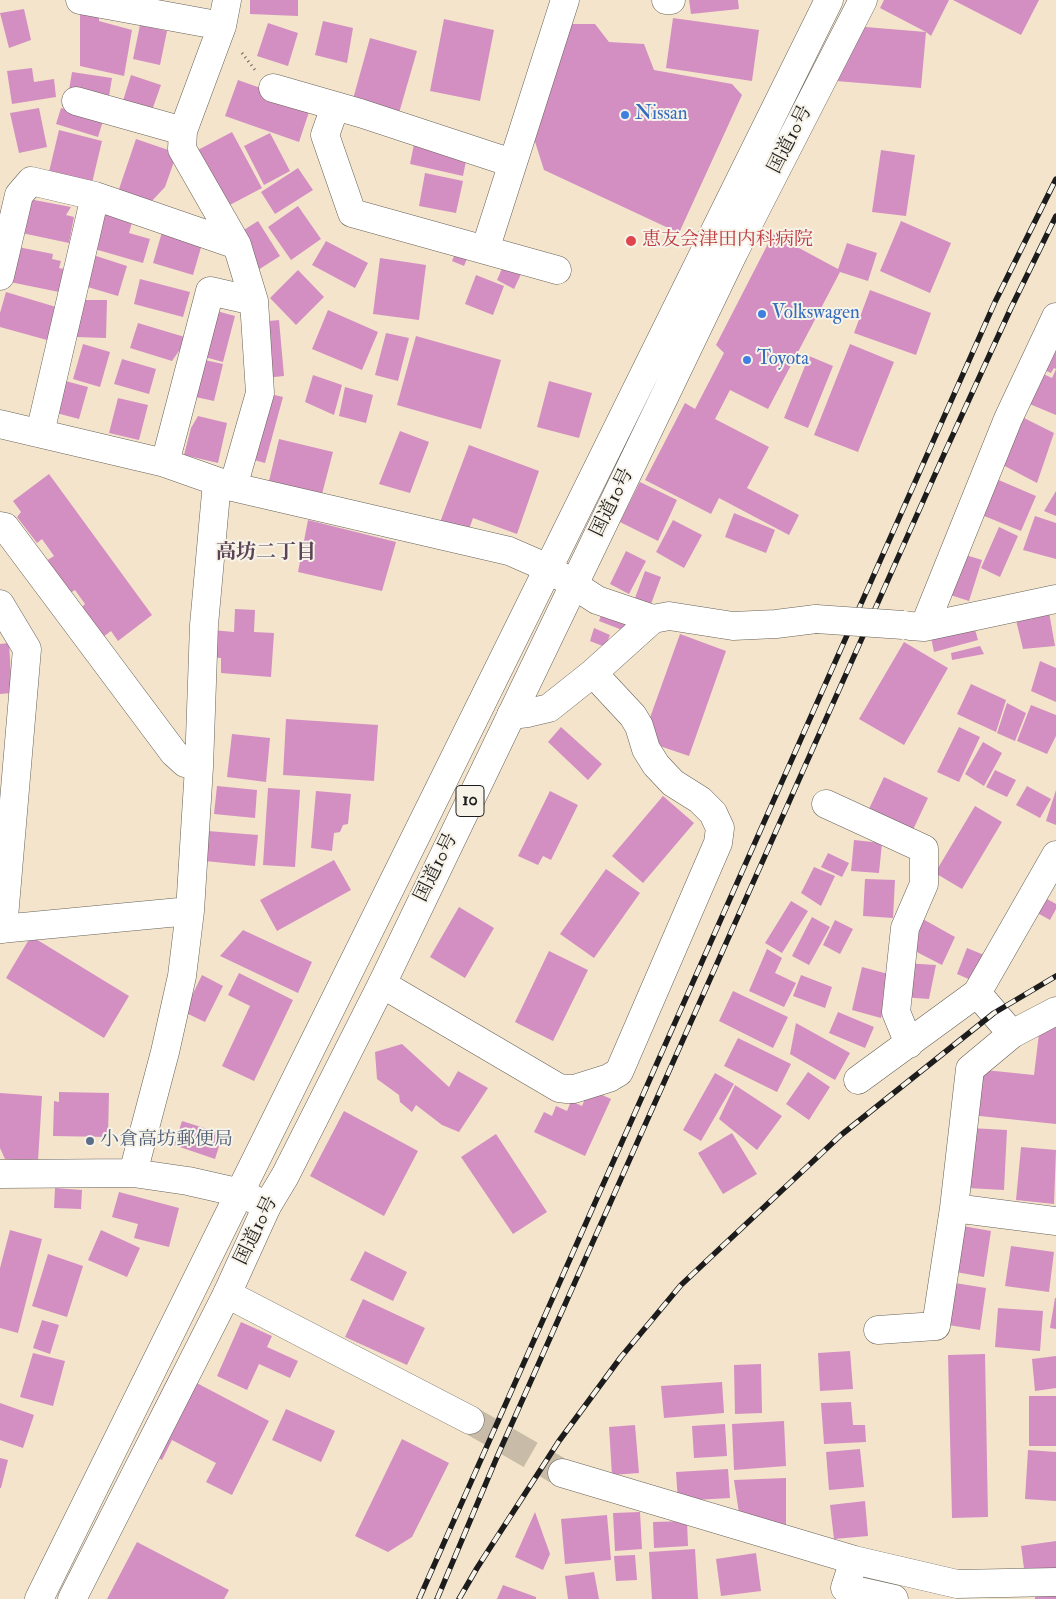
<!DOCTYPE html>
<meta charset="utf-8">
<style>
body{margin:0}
canvas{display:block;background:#f3e4cb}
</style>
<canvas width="1056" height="1599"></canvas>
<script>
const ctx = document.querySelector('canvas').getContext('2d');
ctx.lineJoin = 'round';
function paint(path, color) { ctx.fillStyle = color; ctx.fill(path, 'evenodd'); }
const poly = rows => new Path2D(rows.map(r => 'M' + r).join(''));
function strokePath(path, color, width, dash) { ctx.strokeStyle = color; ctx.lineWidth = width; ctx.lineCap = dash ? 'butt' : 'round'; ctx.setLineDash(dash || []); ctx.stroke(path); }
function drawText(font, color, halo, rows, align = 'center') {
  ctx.font = font + ' "IM FELL Double Pica","Noto Serif JP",serif'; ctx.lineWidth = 4; ctx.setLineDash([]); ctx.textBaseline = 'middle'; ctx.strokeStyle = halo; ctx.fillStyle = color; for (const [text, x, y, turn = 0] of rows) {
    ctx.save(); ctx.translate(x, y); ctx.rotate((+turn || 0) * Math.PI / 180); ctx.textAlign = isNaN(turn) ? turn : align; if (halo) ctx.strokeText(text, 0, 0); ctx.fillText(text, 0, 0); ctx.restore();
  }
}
const building = poly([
 [250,0,298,0,298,16,250,14],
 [689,0,738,0,739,9,691,14],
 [884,0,949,0,931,36,926,32,880,8],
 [953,0,1039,0,1021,35],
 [24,9,31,40,9,48,0,13],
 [80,9,99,9,99,21,132,30,124,76,80,66],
 [673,18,759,30,752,81,666,68],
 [444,19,494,30,480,101,430,91],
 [323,21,353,28,347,63,315,55],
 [268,23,298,33,288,66,257,56],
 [565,24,595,24,609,42,644,44,654,70,732,84,742,95,679,233,544,170,530,126],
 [140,25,167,31,160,65,133,59],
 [841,25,926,32,921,88,836,81],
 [370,38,417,51,399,113,353,99],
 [32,68,34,82,54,79,56,97,12,104,7,71],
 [72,72,112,78,109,96,69,90],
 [131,75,161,85,151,113,122,104],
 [238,80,311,106,299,142,225,116],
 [39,108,47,147,19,153,10,113],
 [61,108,103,121,98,137,56,124],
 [59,130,102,141,92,183,49,172],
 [232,132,262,188,226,207,196,151],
 [270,133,290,171,264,185,244,146],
 [136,139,177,153,165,187,150,203,118,192],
 [414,144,467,156,463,176,410,164],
 [881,150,915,155,906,216,872,212],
 [298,168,313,190,275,214,261,192],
 [425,173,463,181,456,213,419,206],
 [29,199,71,207,66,215,74,217,69,243,17,232],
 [298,206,321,239,291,260,268,227],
 [101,210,133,219,129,233,150,239,143,263,91,248],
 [258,221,280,256,258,270,236,235],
 [901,221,951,243,930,293,880,271],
 [162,232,202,244,193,275,153,263],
 [463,234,475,239,464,266,452,261],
 [773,234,838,269,847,243,877,253,868,281,840,272,768,409,730,390,715,419,769,447,747,488,799,515,789,535,719,498,711,514,645,480,685,403,695,409,724,353,716,345],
 [326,241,368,263,355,288,312,265],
 [18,247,53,254,52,259,61,261,59,268,64,269,59,292,10,282],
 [90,254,127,266,118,296,81,285],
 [380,258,426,265,419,320,373,314],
 [504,264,522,272,514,289,497,280],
 [298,270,324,297,296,325,270,298],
 [476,275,504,286,493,315,465,304],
 [140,279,190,292,183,317,134,304],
 [870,290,931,313,916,355,854,333],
 [6,292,56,307,47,340,0,327,0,313],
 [77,300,107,300,106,338,76,337],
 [213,310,235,316,223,362,201,356],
 [328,310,378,332,362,370,312,349],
 [279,320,284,376,264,378,259,322],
 [138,323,188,338,172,361,130,348],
 [386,333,409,338,398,381,375,375],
 [416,336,501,360,481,429,397,405],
 [83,344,110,352,100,387,73,379],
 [850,344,894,362,858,452,814,435],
 [1046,347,1056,351,1056,369,1054,368,1051,373,1037,367],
 [809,356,833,366,808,428,784,418],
 [122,359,156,369,149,394,114,384],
 [200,359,223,364,214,401,191,396],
 [1056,369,1056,415,1020,400,1037,371,1052,378],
 [313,375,342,385,334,415,305,402],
 [58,379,88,387,79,419,49,411],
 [549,381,592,393,579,438,537,427],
 [345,387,373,395,366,423,339,416],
 [266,393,283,397,265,463,247,458],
 [118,398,148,405,139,440,109,433],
 [1016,414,1054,433,1037,483,999,463],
 [198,416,227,423,218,463,184,455,191,428],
 [400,431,429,442,410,493,379,484],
 [279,439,333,452,322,494,269,481],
 [469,445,539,471,517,534,473,518,467,535,439,525],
 [49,474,152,615,118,641,111,631,103,637,82,607,85,604,75,590,70,593,46,561,54,556,42,539,37,543,17,517,21,512,13,501],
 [987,475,1036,496,1021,531,972,511],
 [640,482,677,500,658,541,620,522],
 [1056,491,1056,516,1044,511],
 [734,513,775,530,766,553,725,537],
 [1035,516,1056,523,1056,559,1023,550],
 [308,520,396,542,382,591,298,572],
 [673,520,702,535,684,568,656,552],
 [999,527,1018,536,1000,577,981,568],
 [626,551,646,561,629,594,610,584],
 [956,552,982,560,969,601,944,593],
 [645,571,661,577,651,604,635,598],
 [605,604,637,617,630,633,599,621],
 [235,609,255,610,254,632,274,633,271,677,221,673,221,658,210,657,212,630,234,632],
 [1049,612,1055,646,1023,649,1015,616],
 [973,622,978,640,934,652,930,633],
 [594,628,610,635,605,647,590,641],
 [680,634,726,651,689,756,642,740],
 [904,642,948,668,904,745,859,719],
 [9,643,12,693,0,694,0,644],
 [980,646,984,654,952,660,951,653],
 [1040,661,1056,668,1056,702,1031,691],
 [971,684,1006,700,996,732,957,714],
 [1007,703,1026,713,1015,741,997,733],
 [1031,705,1056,715,1056,736,1047,754,1017,741],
 [286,719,378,725,374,781,283,775],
 [561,727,602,764,588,780,548,742],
 [959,727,980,737,959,782,937,772],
 [232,734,270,738,266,782,227,777],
 [983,742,1002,753,984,786,965,774],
 [995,770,1016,780,1007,797,986,787],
 [884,777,928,798,911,834,867,813],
 [217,786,257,790,255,818,214,814],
 [1027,786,1051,799,1040,818,1016,805],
 [268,788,300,790,295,867,263,865],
 [1056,790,1056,825,1046,821],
 [316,791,351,794,348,824,343,825,340,832,334,833,332,851,311,848],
 [550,791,578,805,551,860,543,856,538,865,518,856],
 [663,796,694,823,643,883,612,856],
 [975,806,1002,822,962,889,935,873],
 [208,831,258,835,255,866,205,861],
 [854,840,882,843,879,873,851,871],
 [828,853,849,863,842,877,821,867],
 [334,860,351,890,277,931,260,900],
 [814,867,835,876,821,906,801,893],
 [606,869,640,893,594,958,560,934],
 [865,879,895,880,893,918,863,916],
 [1040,895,1056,904,1056,909,1050,920,1032,910],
 [791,901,808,911,782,953,765,943],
 [459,907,494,928,465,978,430,957],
 [812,917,830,927,809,965,792,956],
 [921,918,955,937,942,965,907,947],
 [835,920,853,929,840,954,823,945],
 [243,930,312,962,298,993,220,956],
 [31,936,129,996,104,1038,6,978],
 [967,948,989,957,978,983,957,974],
 [767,949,782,958,775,973,796,983,784,1007,749,991],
 [549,951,588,970,553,1041,515,1022],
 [904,963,936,965,929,999,901,997],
 [862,967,892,975,881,1018,852,1010],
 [239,973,293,1000,254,1081,222,1066,250,1006,228,995],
 [202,975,223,986,205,1022,184,1012],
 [801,975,832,987,825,1008,793,996],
 [733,991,788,1017,773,1048,719,1021],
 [838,1012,874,1027,865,1048,829,1033],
 [796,1023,850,1053,835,1080,790,1054],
 [1040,1025,1056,1026,1056,1124,970,1115,975,1069,1034,1075],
 [738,1038,791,1064,777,1092,724,1066],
 [402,1044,449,1087,458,1071,488,1088,459,1132,442,1125,416,1105,412,1112,400,1102,399,1095,377,1079,375,1052],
 [808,1072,830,1087,809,1120,786,1104],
 [715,1073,734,1084,701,1141,683,1130],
 [735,1085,782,1116,757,1150,719,1119],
 [589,1089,611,1099,585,1156,534,1132,544,1112,552,1116,556,1106,567,1111,571,1101,582,1106],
 [59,1092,109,1093,108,1137,53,1136,54,1101,59,1102],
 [0,1093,42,1096,38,1161,5,1159,0,1148],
 [344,1111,418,1151,384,1216,310,1176],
 [182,1121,223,1134,215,1159,174,1145],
 [970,1128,1007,1130,1004,1190,967,1188],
 [732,1133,757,1174,723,1194,698,1153],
 [496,1134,547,1212,513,1234,461,1157],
 [1021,1147,1056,1150,1054,1204,1016,1200],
 [55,1188,82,1190,81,1209,54,1208],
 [119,1192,179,1208,169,1247,134,1238,138,1224,112,1217],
 [957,1225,991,1231,984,1277,950,1271],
 [10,1230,42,1239,18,1333,0,1328,0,1268],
 [101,1230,140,1248,127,1277,88,1260],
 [1011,1246,1054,1252,1049,1292,1005,1286],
 [365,1251,407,1272,393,1301,350,1280],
 [48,1254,83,1266,67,1317,32,1306],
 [949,1282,986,1288,980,1330,942,1324],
 [1055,1298,1056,1298,1056,1329,1050,1328],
 [363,1299,425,1328,407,1365,345,1337],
 [998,1308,1043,1311,1040,1351,995,1347],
 [42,1320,59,1325,50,1354,33,1348],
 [241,1322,272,1336,267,1347,298,1361,290,1378,259,1364,247,1390,217,1376],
 [850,1351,853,1389,820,1391,818,1353],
 [33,1353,65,1361,53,1406,20,1397],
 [985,1354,988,1517,952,1518,948,1355],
 [1056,1356,1056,1388,1035,1391,1032,1359],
 [761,1364,762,1413,735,1414,734,1365],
 [172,1370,269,1421,232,1495,206,1482,216,1463,172,1440,162,1460,134,1446],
 [722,1382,724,1413,664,1418,661,1386],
 [1029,1396,1056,1396,1056,1446,1029,1446],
 [851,1402,853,1425,865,1425,866,1442,824,1444,821,1403],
 [0,1403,34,1415,23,1448,0,1440],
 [286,1409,335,1431,321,1462,272,1440],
 [784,1421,786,1466,734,1470,732,1424],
 [725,1424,727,1456,694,1458,692,1426],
 [635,1425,639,1473,612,1475,609,1427],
 [402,1439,449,1463,412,1537,388,1552,355,1536],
 [860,1449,864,1487,829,1490,826,1452],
 [1028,1450,1056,1452,1056,1501,1025,1499],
 [0,1458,8,1460,1,1488,0,1488],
 [728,1469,730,1498,678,1501,676,1472],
 [786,1478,786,1526,739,1513,734,1480],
 [865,1501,868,1536,834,1539,830,1505],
 [535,1512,550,1554,543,1570,515,1557],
 [640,1512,642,1549,615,1551,613,1513],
 [607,1515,611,1560,565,1564,561,1519],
 [687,1521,688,1546,654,1548,653,1522],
 [1056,1541,1056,1572,1025,1576,1021,1546],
 [137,1542,229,1590,224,1599,107,1599],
 [695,1549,698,1599,652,1599,649,1552],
 [756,1553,761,1591,721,1596,716,1559],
 [635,1555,637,1580,616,1581,614,1556],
 [594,1572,599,1599,568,1599,565,1576],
 [503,1585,536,1597,536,1599,497,1599],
 [1035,1594,1056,1595,1056,1599,1035,1599]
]);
const minorTunnel = poly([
 [470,1420,562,1473]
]);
const path = poly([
 [242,53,255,70]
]);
const minor = poly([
 [80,0,222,26],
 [227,0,222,26,183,131,182,149,237,245,254,301,260,393,233,487],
 [666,0,671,0],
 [273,88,360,113,512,163],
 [76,101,183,131],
 [335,107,325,135,352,213,557,270],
 [485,250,565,0],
 [0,276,19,195,31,181,95,196,237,245],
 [0,424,165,463,233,487,509,551,548,568,597,600,653,619,669,616,733,626,776,624,816,619],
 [40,433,95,196],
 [165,463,210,291,254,301],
 [0,526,5,527,174,753,185,763,199,767],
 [0,604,27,649,3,929],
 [910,626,924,627,1056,599],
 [924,627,1008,419,1056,317],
 [511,715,528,713,549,708,593,673,653,619],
 [826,804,924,849,924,884,905,928,896,1012,909,1044],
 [0,929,190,911],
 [382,984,559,1088,567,1089,574,1089,609,1078,619,1072,718,843,720,828,713,813,700,800,673,783,656,765,646,749,639,726,633,716,593,673],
 [977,993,1012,1034,1056,1011],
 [858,1080,977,993,1056,855],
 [133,1173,165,1052,182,976,190,911,199,767,204,625,217,482],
 [0,1174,133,1173,188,1181,241,1193,267,1206],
 [954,1208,1056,1221],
 [227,1294,470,1420],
 [878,1330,936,1326,954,1208,970,1069,1012,1034],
 [562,1473,854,1560,957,1584,1056,1582],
 [854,1560,845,1588,894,1599]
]);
const highway = poly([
 [39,1599,829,0],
 [72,1599,227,1294,267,1206,285,1176,382,984,734,252,863,0]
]);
const rail = poly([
 [419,1599,995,302,1056,179],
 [437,1599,497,1457,945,452,1011,308,1056,216],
 [459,1599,477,1568,559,1441,621,1357,681,1285,841,1135,994,1013,1056,976]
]);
const minorBridge = poly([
 [816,619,903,625]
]);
const markers = [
 [625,115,5,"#3f7fe0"],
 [631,241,6,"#e0444e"],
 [762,314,5,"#3f7fe0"],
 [747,360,5,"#3f7fe0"],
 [90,1141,5,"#5c6f8a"]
];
const shields = [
 [470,801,28]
];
const shieldNames = [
 ["10",470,801]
];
const shopNames = [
 ["Nissan",635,115],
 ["Volkswagen",772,314],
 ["Toyota",757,360]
];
const streetNames = [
 ["国道10号",791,140,-63],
 ["国道10号",613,503,-64],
 ["国道10号",437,868,-64],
 ["国道10号",257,1231,-64]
];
const healthNames = [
 ["恵友会津田内科病院",642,241]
];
const serviceNames = [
 ["小倉高坊郵便局",100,1141]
];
const neighbourhoodNames = [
 ["高坊二丁目",266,554]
];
paint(building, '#d48fc2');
strokePath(minorTunnel, '#c8bca8', 28, [28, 14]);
strokePath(minor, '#676259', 29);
strokePath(highway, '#676259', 29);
strokePath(path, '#676259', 3, [1, 4]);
strokePath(minor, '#fff', 28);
strokePath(highway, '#fff', 28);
strokePath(rail, '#1c1c1c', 5.5);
strokePath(rail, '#f7f3e8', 4, [11]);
strokePath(minorBridge, '#676259', 29, []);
strokePath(minorBridge, '#fff', 28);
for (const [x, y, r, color] of markers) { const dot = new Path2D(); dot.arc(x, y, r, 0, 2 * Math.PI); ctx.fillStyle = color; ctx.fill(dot); strokePath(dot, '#f7f3e8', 2); }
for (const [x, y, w] of shields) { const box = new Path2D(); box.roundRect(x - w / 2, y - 15.5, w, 31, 4); ctx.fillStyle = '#f7f3e8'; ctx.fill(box); strokePath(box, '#1c1c1c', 1); }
drawText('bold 18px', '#1c1c1c', null, shieldNames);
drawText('19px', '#366cbe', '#f7f3e8', shopNames, 'left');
drawText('19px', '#1c1c1c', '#f7f3e8', streetNames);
drawText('19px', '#be3a42', '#f7f3e8', healthNames, 'left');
drawText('19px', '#4e5e75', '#f7f3e8', serviceNames, 'left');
drawText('bold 20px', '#5c4456', '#f7f3e8', neighbourhoodNames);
</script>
